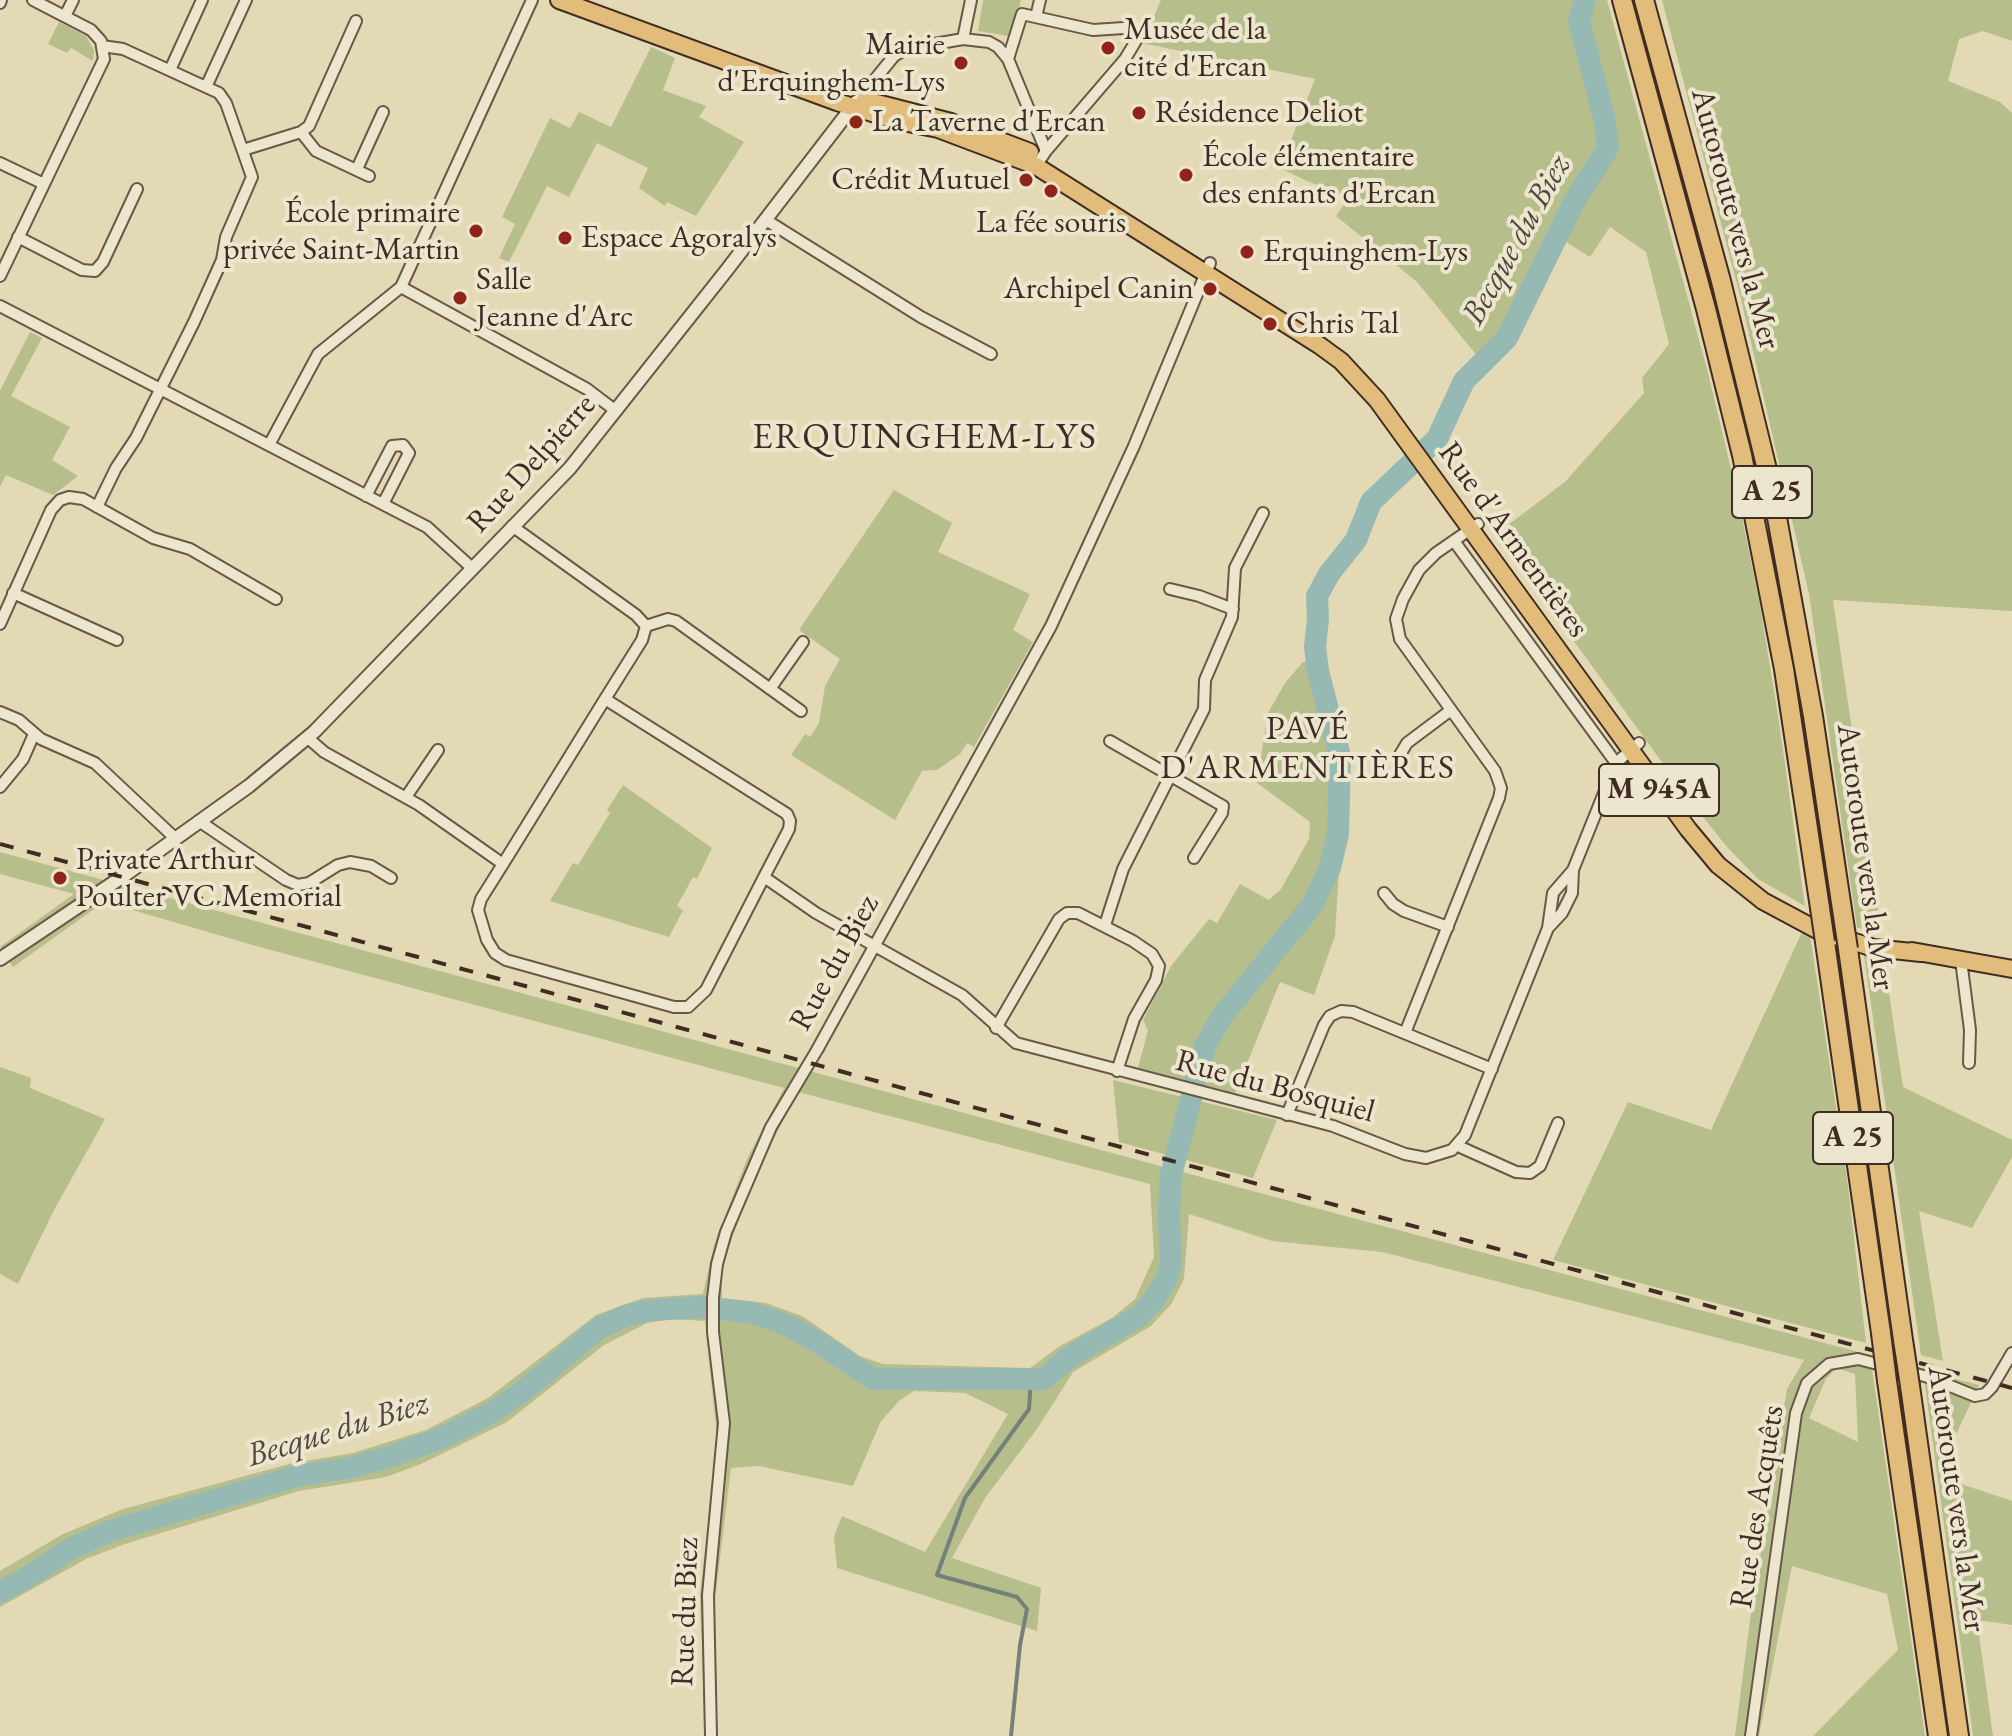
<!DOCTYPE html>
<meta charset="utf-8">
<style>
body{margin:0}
canvas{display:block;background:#e3d9b5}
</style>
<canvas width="2012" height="1736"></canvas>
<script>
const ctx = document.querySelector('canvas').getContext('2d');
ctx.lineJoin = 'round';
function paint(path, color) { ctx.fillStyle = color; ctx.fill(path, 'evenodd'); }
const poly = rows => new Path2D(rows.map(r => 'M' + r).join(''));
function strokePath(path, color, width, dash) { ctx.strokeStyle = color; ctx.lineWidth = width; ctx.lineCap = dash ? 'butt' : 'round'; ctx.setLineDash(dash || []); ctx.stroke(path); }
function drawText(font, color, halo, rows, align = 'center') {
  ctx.font = font + ' "EB Garamond",serif'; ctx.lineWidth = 8; ctx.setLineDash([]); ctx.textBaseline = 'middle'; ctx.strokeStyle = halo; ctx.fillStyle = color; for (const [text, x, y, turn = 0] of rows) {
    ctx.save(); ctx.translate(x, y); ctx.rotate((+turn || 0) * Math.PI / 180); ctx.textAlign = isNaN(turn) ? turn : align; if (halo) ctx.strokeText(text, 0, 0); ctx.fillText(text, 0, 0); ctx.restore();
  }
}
const green = poly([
 [983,0,1021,0,1014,33,1009,36,978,31],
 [1161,0,1607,0,1708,373,1738,498,1760,605,1779,722,1805,906,1758,879,1727,847,1688,798,1496,534,1565,482,1644,393,1642,378,1669,344,1646,252,1610,227,1590,257,1555,235,1498,341,1479,358,1417,282,1336,216,1349,197,1307,181,1280,168,1315,79,1142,43],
 [1662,0,2012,0,2012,41,1983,31,1959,39,1948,81,2000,102,2012,113,2012,611,1833,600,1881,930,1857,928,1809,594,1741,299],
 [59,22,86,36,94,50,93,61,71,48,67,53,48,44],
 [651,47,675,58,663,90,706,106,699,117,744,142,696,216,667,202,665,206,639,188,648,168,597,143,569,197,547,186,509,262,499,258,515,224,502,217,550,118,570,128,579,112,611,127],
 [30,332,42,338,11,396,70,427,52,460,78,476,53,495,6,475,0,487,0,391],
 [894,490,952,523,938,552,1030,594,1013,630,1033,642,974,747,967,743,960,754,937,770,922,771,895,820,791,755,805,734,810,737,819,723,825,686,840,659,799,630],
 [1325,660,1345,766,1335,936,1314,995,1280,982,1235,1093,1138,1068,1148,1030,1143,1020,1171,966,1209,919,1217,923,1240,884,1269,900,1281,889,1309,839,1310,822,1249,777,1261,757,1268,713,1285,683,1303,662],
 [623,785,712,848,697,879,693,877,677,906,683,910,669,937,550,901,573,863,578,865,610,813,607,810],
 [0,852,1345,1216,1870,1355,1925,1736,1813,1736,1898,1650,1887,1594,1792,1566,1759,1736,1735,1736,1750,1620,1787,1389,1804,1360,1382,1252,1272,1241,1189,1214,1184,1279,1172,1303,1151,1326,1073,1372,1037,1429,985,1498,952,1558,1041,1588,1037,1631,837,1568,834,1536,842,1516,925,1552,1008,1414,965,1393,914,1391,899,1401,881,1421,853,1486,759,1466,731,1468,714,1608,716,1736,705,1736,700,1596,717,1438,705,1321,673,1319,647,1323,604,1345,507,1422,421,1464,386,1477,299,1491,125,1544,86,1559,0,1607,0,1571,63,1534,123,1509,293,1463,353,1453,426,1430,488,1398,596,1315,643,1298,703,1294,714,1245,747,1159,784,1088,256,946,112,904,97,907,13,967,0,947,74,894,0,874],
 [798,1092,1150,1184,1154,1257,1135,1299,1112,1318,1060,1346,1030,1368,883,1364,860,1356,802,1316,766,1303,722,1298,721,1269,735,1230,760,1165],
 [1836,1368,1855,1374,1858,1442,1809,1418,1826,1379],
 [1802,932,1810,935,1848,1186,1866,1343,1553,1260,1628,1102,1711,1130],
 [1864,955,1884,960,1903,1087,2012,1140,2012,1157,1972,1228,1919,1211,1943,1361,1921,1355],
 [0,1067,31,1078,30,1088,105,1119,54,1210,18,1284,0,1274],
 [1113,1080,1277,1120,1253,1178,1119,1142],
 [1923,1371,1979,1385,1948,1452,1955,1482,2012,1501,2012,1625,1977,1620,1993,1736,1973,1736]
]);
const stream = poly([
 [1011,1736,1020,1645,1027,1609,1017,1597,937,1575,965,1498,1029,1409,1031,1379]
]);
const river = poly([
 [0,1592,23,1580,72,1548,110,1531,297,1476,348,1468,389,1457,439,1439,491,1413,522,1392,599,1328,625,1316,651,1310,704,1307,753,1313,787,1325,816,1341,873,1379,1044,1379,1068,1358,1139,1316,1155,1299,1168,1276,1171,1263,1169,1215,1171,1175,1205,1046,1223,1015,1313,904,1330,868,1338,834,1340,756,1318,671,1315,647,1318,619,1317,596,1329,574,1356,540,1371,502,1437,439,1464,381,1507,338,1573,204,1608,148,1605,121,1579,21,1585,0]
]);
const minor = poly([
 [0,3,1,0],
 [65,16,73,0],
 [1036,17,1040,0],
 [963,39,971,0],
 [1008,59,1022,14,1093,30,1124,28,1140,34,1125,59,1046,151],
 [170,70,202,0],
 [206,87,246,0],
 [859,99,894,56,906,49,963,39,989,42,998,47,1008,59,1046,151,1036,166],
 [301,132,316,151,369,176],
 [243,150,301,132,309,126,356,21],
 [0,163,44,184],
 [357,169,383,112],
 [766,220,921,317,991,354],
 [18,237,82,270,95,271,103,262,137,189],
 [0,276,104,59,101,41,91,30,33,0],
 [401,287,587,389,616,411],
 [0,306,427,527,472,568],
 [269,445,318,354,401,287,532,0],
 [366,496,392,446,403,445,409,453,383,504],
 [97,507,116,468,136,438,194,322,222,260,226,237,252,177,226,103,219,93,123,49,102,46],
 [512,526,636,615,646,626,668,619,676,621,801,711],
 [1454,541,1616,763],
 [1170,589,1199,596,1233,609],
 [13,593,117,640],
 [0,624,51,510,60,500,69,497,83,499,153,538,190,549,276,599],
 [770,689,803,642],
 [605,699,642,640,646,626],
 [0,712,19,720,41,739,95,763,176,839],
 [308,738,324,752,419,805,503,864,481,899,478,910,487,940,495,953,506,960,674,1007,688,1007,706,990,764,877],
 [1110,741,1223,806,1222,813,1194,858],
 [1398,758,1407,743,1451,710],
 [0,787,23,759,34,734],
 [406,797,438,750],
 [199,821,286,880,298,885,309,883,338,865,350,862,371,866,391,878],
 [503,864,605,699,787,814,790,821,789,829,764,877,816,913,962,995,1016,1043,1333,1126,1405,1154,1426,1158,1452,1150,1465,1135,1548,928,1553,893,1573,870],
 [1384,893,1393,904,1404,911,1448,927],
 [1105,925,1123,869,1204,709,1205,680,1232,617,1235,568,1263,513],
 [1548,928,1562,913,1572,893,1573,870,1616,763,1639,743],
 [1961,960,1970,1030,1969,1063],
 [996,1028,1059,919,1067,913,1078,913,1133,941,1152,954,1159,966,1156,980,1134,1019,1117,1071],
 [1405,1033,1499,798,1501,788,1495,771,1400,639,1396,619,1403,599,1419,570,1436,553,1478,524],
 [1287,1115,1324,1025,1330,1016,1341,1011,1353,1012,1492,1069],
 [1458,1146,1516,1172,1530,1173,1540,1166,1558,1123],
 [711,1736,708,1595,724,1423,713,1332,713,1298,717,1264,726,1232,771,1127,817,1050,1051,626,1134,446,1210,263],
 [1751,1736,1796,1413,1807,1383,1829,1364,1858,1359,1928,1377,1975,1396,1985,1394,1992,1387,2012,1353]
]);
const tertiary = poly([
 [0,959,122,877,249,786,314,732,570,468,726,271,856,102]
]);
const primary = poly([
 [559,0,837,102,898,121,938,129,1036,166,1319,345,1341,361,1377,400,1688,829,1718,865,1763,901,1819,931,1874,948,1921,953],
 [865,100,951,122,1030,152],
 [1912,951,2012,969]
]);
const motorway = poly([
 [1622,0,1706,309,1742,455,1784,669,1820,908],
 [1644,0,1721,281,1772,490,1813,716,1843,916],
 [1825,942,1881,1333],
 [1848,949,1903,1340],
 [1887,1381,1938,1736],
 [1910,1386,1959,1736]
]);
const rail = poly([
 [0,844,2012,1388]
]);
const motorwayBridge = poly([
 [1820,908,1825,942],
 [1843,916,1848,949],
 [1881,1333,1887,1381],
 [1903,1340,1910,1386]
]);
const markers = [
 [1108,48,8,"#8f2418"],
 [961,63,8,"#8f2418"],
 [1139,113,8,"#8f2418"],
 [856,122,8,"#8f2418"],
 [1186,175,8,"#8f2418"],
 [1026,180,8,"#8f2418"],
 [1051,191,8,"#8f2418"],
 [476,231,8,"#8f2418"],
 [565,238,8,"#8f2418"],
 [1247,252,8,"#8f2418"],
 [1210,289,8,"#8f2418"],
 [460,298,8,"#8f2418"],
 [1270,324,8,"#8f2418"],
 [60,878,8,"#8f2418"]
];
const shields = [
 [1772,492,80],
 [1659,790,120],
 [1853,1138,80]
];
const shieldNames = [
 ["A 25",1772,492],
 ["M 945A",1659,790],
 ["A 25",1853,1138]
];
const poiNames = [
 ["Musée de la",1124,30],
 ["cité d'Ercan",1124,67],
 ["Mairie",945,45,"right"],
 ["d'Erquinghem-Lys",945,82,"right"],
 ["Résidence Deliot",1155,113],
 ["La Taverne d'Ercan",872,122],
 ["École élémentaire",1202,157],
 ["des enfants d'Ercan",1202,194],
 ["Crédit Mutuel",1010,180,"right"],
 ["École primaire",460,213,"right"],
 ["privée Saint-Martin",460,250,"right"],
 ["La fée souris",1051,223,"center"],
 ["Espace Agoralys",581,238],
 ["Erquinghem-Lys",1263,252],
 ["Salle",476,280],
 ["Jeanne d'Arc",476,317],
 ["Archipel Canin",1194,289,"right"],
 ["Chris Tal",1286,324],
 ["Private Arthur",76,860],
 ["Poulter VC Memorial",76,897]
];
const streetNames = [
 ["Autoroute vers la Mer",1735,219,75],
 ["Rue Delpierre",532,464,-48],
 ["Rue d'Armentières",1513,540,54],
 ["Autoroute vers la Mer",1865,857,82],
 ["Rue du Biez",835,963,-61],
 ["Rue du Bosquiel",1275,1087,15],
 ["Autoroute vers la Mer",1956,1499,82],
 ["Rue des Acquêts",1758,1507,-81],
 ["Rue du Biez",686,1612,-88]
];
const waterNames = [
 ["Becque du Biez",1517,240,-61],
 ["Becque du Biez",338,1430,-17]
];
const neighbourhoodNames = [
 ["PAVÉ",1308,730],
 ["D'ARMENTIÈRES",1308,769]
];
const quarterNames = [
 ["ERQUINGHEM-LYS",925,438]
];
paint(green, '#b6be8c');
strokePath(stream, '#748179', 4);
strokePath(river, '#96b9b3', 22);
strokePath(minor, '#695747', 14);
strokePath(tertiary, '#695747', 16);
strokePath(primary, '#402c22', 20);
strokePath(motorway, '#402c22', 22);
strokePath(minor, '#ede6cf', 10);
strokePath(tertiary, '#ede6cf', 12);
strokePath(primary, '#e2bc7a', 16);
strokePath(motorway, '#e2bc7a', 18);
strokePath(rail, '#402c22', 4, [14, 14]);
strokePath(motorwayBridge, '#402c22', 22, []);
strokePath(motorwayBridge, '#e2bc7a', 18);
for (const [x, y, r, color] of markers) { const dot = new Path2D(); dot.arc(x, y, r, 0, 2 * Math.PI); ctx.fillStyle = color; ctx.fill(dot); strokePath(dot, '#ede6cf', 3); }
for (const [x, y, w] of shields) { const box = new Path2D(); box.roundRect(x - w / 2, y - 26, w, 52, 6); ctx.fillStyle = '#ede6cf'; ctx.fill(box); strokePath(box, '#402c22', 2); }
drawText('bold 30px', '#402c22', null, shieldNames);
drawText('32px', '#402c22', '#ede6cf', poiNames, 'left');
drawText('32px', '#402c22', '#ede6cf', streetNames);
drawText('italic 34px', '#51483f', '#ede6cf', waterNames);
ctx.letterSpacing = '2px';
drawText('34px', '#402c22', '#ede6cf', neighbourhoodNames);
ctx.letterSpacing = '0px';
ctx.letterSpacing = '2px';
drawText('36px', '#402c22', '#ede6cf', quarterNames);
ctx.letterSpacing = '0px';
</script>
